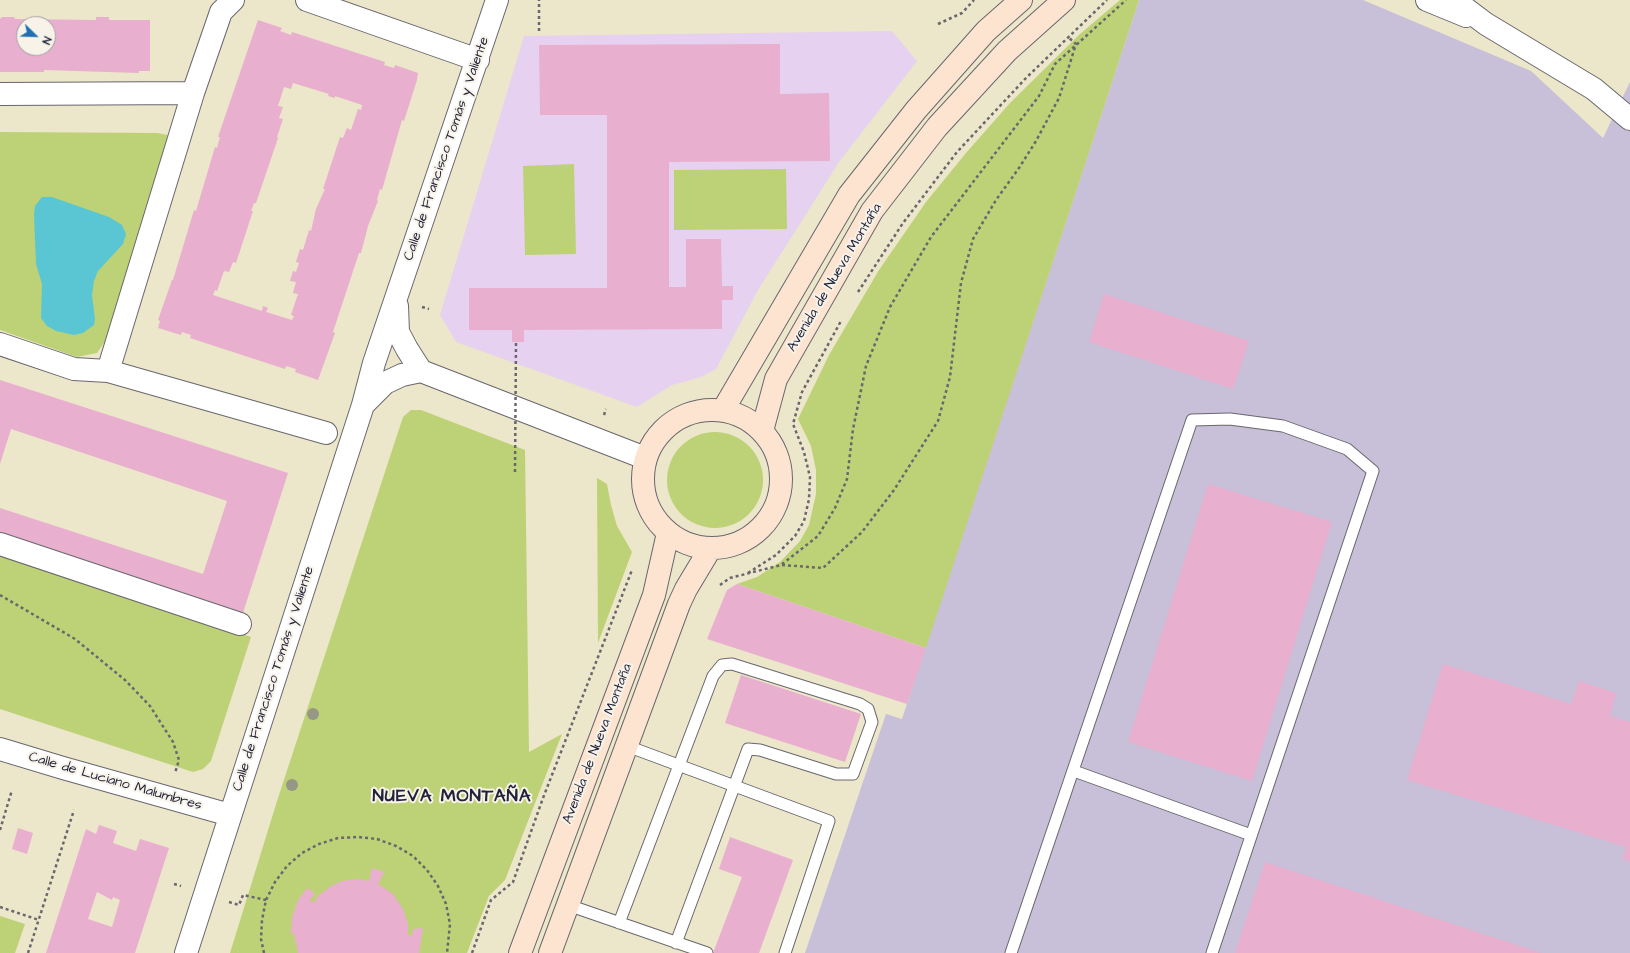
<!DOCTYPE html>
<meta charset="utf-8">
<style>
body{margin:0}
#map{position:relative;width:1630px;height:953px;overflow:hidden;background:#ece6ca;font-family:"Architects Daughter",sans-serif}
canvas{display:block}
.north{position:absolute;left:16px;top:16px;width:40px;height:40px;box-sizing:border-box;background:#f7f3e8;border:1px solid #a29fa3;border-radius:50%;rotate:113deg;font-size:11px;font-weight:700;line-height:16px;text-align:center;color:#22223b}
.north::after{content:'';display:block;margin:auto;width:14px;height:18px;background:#1f6fb2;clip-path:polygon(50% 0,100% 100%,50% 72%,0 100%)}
</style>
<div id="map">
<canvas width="1630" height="953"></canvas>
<div class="north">N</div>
</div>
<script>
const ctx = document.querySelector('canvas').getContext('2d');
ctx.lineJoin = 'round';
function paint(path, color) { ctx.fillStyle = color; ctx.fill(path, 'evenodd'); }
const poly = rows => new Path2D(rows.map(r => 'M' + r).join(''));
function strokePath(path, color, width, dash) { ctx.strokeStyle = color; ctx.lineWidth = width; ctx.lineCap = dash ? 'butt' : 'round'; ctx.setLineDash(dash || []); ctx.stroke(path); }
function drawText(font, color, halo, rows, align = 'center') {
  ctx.font = font + ' "Architects Daughter",sans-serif'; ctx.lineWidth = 4; ctx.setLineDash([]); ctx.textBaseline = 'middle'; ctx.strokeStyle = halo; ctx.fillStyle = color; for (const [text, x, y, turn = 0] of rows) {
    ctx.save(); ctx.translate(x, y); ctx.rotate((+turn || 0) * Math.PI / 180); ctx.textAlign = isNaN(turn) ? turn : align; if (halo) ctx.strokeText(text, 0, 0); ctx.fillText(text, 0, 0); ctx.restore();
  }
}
const built = poly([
 [892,31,917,61,839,162,758,290,716,369,701,377,672,385,637,407,456,342,440,315,524,36]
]);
const industrial = poly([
 [1139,0,1363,0,1531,71,1603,138,1630,82,1630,953,805,953,886,714,902,719]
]);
const green = poly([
 [1120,0,1139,0,926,648,737,584,757,577,780,562,800,541,809,525,816,494,816,470,811,446,798,419,829,355,879,270,926,202,966,153,1010,103,1080,34],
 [0,132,157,133,168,135,106,340,97,353,77,357,0,330],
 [574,164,576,254,525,255,523,166],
 [786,169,787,229,674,230,674,170],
 [411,410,421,410,525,450,529,752,562,734,505,880,489,896,467,953,230,953,278,798,403,417],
 '667 480a48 48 0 1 1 96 0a48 48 0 1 1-96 0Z',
 [597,478,607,484,611,505,617,526,632,552,598,643],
 [0,555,251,637,211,761,203,769,193,772,0,709],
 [0,916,25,924,15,953,0,953]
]);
const water = poly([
 [42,197,52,197,109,217,122,225,126,234,123,244,98,271,94,281,92,295,95,319,94,325,83,333,74,335,56,331,47,326,41,318,42,284,36,264,34,215,35,206]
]);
const building = poly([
 [2,17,14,17,15,19,96,20,96,17,109,17,109,20,150,20,150,71,139,71,139,73,44,70,44,72,0,72,0,19],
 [24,24,48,24,48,48,24,48],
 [258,20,282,28,280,31,291,35,292,32,385,62,384,65,394,68,395,65,418,73,417,80,404,121,402,120,382,190,380,189,377,200,378,201,368,226,361,253,359,253,333,332,335,333,318,380,295,372,296,369,286,366,285,369,190,338,191,335,182,332,181,335,158,328,160,321,158,320,172,280,173,280,194,210,196,211,215,147,217,148,220,137,218,137],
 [293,83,329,94,328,96,335,98,335,96,362,105,361,110,358,109,351,130,347,128,343,138,340,137,323,189,325,189,316,209,311,231,309,230,303,250,300,249,296,262,299,263,296,272,293,271,290,281,296,282,293,293,298,294,291,315,294,316,292,320,266,312,268,308,263,306,262,311,213,295,215,290,217,291,224,271,229,272,233,262,236,263,253,211,251,211,254,203,256,203,278,138,277,137,283,119,279,118,283,107,278,106,284,87,291,89],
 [780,44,780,94,829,93,830,161,669,162,669,287,686,287,686,239,721,239,722,286,733,286,733,300,722,300,722,329,524,330,524,342,512,342,512,330,469,330,469,288,607,288,607,115,540,115,539,45],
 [1104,294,1249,341,1233,389,1089,342],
 [0,380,288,473,241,619,0,539,0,508,203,574,227,501,11,429,0,464],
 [1208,484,1332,522,1252,781,1128,742],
 [737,584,926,648,907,704,707,639,727,590],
 [1443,664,1571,704,1579,681,1616,693,1610,716,1630,722,1630,862,1622,859,1626,847,1407,780],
 [741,675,861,714,845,762,725,723],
 [99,825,117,831,113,843,136,851,140,839,169,848,135,953,46,953,86,829,96,834],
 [97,892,112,900,113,897,120,900,112,927,88,919],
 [18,828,33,833,27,854,12,849],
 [730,837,793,860,759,953,713,953,742,877,719,869],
 [1265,862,1541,953,1235,953],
 [372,868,384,872,378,884,393,894,403,909,408,924,408,935,412,936,413,929,423,928,419,953,298,953,294,934,291,934,292,918,298,900,307,888,315,894,310,900,314,903,318,896,331,886,342,881,358,879,369,881]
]);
const path = poly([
 [938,24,962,13,974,0],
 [539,31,539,0],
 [858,292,903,223,957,152,1026,78,1107,0],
 [422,307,429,309],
 [604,415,606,409],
 [782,565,823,568,862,532,894,490,938,421,950,377,961,283,973,239,996,200,1019,168,1036,141,1059,98,1076,44,1068,37],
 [748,573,776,555,795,536,804,521,809,499,810,477,804,452,793,424,802,392,841,321],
 [720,585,730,578,781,565,818,536,835,508,847,479,853,429,866,366,890,307,931,237,1039,96,1055,64,1126,0],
 [0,595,75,639,125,680,150,706,173,742,179,760,175,773],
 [0,830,12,790],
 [174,884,181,886],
 [229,902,239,905,243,895,266,900],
 [0,907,39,920],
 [28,953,74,810],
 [264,953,261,939,262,920,266,900,275,882,287,866,302,853,319,844,338,838,358,837,377,839,396,846,413,856,427,870,438,886,446,904,450,924,447,953],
 [472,953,491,900,513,882,543,798,632,570]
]);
const lane = poly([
 [627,746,829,821,785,953],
 [1074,771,1251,835],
 [568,905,707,953],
 [619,923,713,676,722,665,732,664,860,704,868,709,872,722,853,774,836,774,760,750,748,749,676,943],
 [1011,953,1192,420,1230,419,1283,426,1347,449,1373,471,1212,953]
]);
const street = poly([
 [307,0,478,60],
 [1427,0,1466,16],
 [1454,0,1486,24,1594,89,1630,119],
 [0,94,193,93],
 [397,306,398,332,407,349,421,371],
 [0,344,74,369,108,371,326,433],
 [108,371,193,93,221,12,233,0],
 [363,405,385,383,402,375,421,371,645,458],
 [0,544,240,624],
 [0,749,63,768,230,815],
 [186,953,363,405,374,363,497,0]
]);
const secondary = poly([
 '643 479a69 69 0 1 1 138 0a69 69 0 1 1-138 0Z',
 [723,410,849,195,916,110,986,31,1021,0],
 [762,431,776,379,872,211,937,127,1007,51,1064,0],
 [520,953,654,595,668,533],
 [550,953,679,604,686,589,710,549]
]);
const pathBridge = poly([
 [515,472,516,342]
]);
const trees = [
 [313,714],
 [292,785]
];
const streetNames = [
 ["Calle de Francisco Tomás y Valiente",447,149,-71],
 ["Avenida de Nueva Montaña",835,278,-59],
 ["Calle de Francisco Tomás y Valiente",274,679,-72],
 ["Avenida de Nueva Montaña",598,744,-69],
 ["Calle de Luciano Malumbres",115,782,16]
];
const districtNames = [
 ["NUEVA MONTAÑA",452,797]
];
paint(built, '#e6d2f0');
paint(industrial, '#c8bfd8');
paint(green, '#bdd276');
paint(water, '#5ac6d3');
paint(building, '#e8afce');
strokePath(lane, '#69676d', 13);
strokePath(street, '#69676d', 24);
strokePath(secondary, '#69676d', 24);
strokePath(path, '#69676d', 2.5, [3, 3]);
strokePath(lane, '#fff', 11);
strokePath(street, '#fff', 22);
strokePath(secondary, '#fde4d1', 22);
strokePath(pathBridge, '#69676d', 2.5, [3, 3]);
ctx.fillStyle = '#969785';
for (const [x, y] of trees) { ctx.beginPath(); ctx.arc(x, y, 6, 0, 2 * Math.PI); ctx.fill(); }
drawText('14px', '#22223b', '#f7f3e8', streetNames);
ctx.letterSpacing = '1px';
drawText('bold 18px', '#22223b', '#f7f3e8', districtNames);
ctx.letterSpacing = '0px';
</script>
